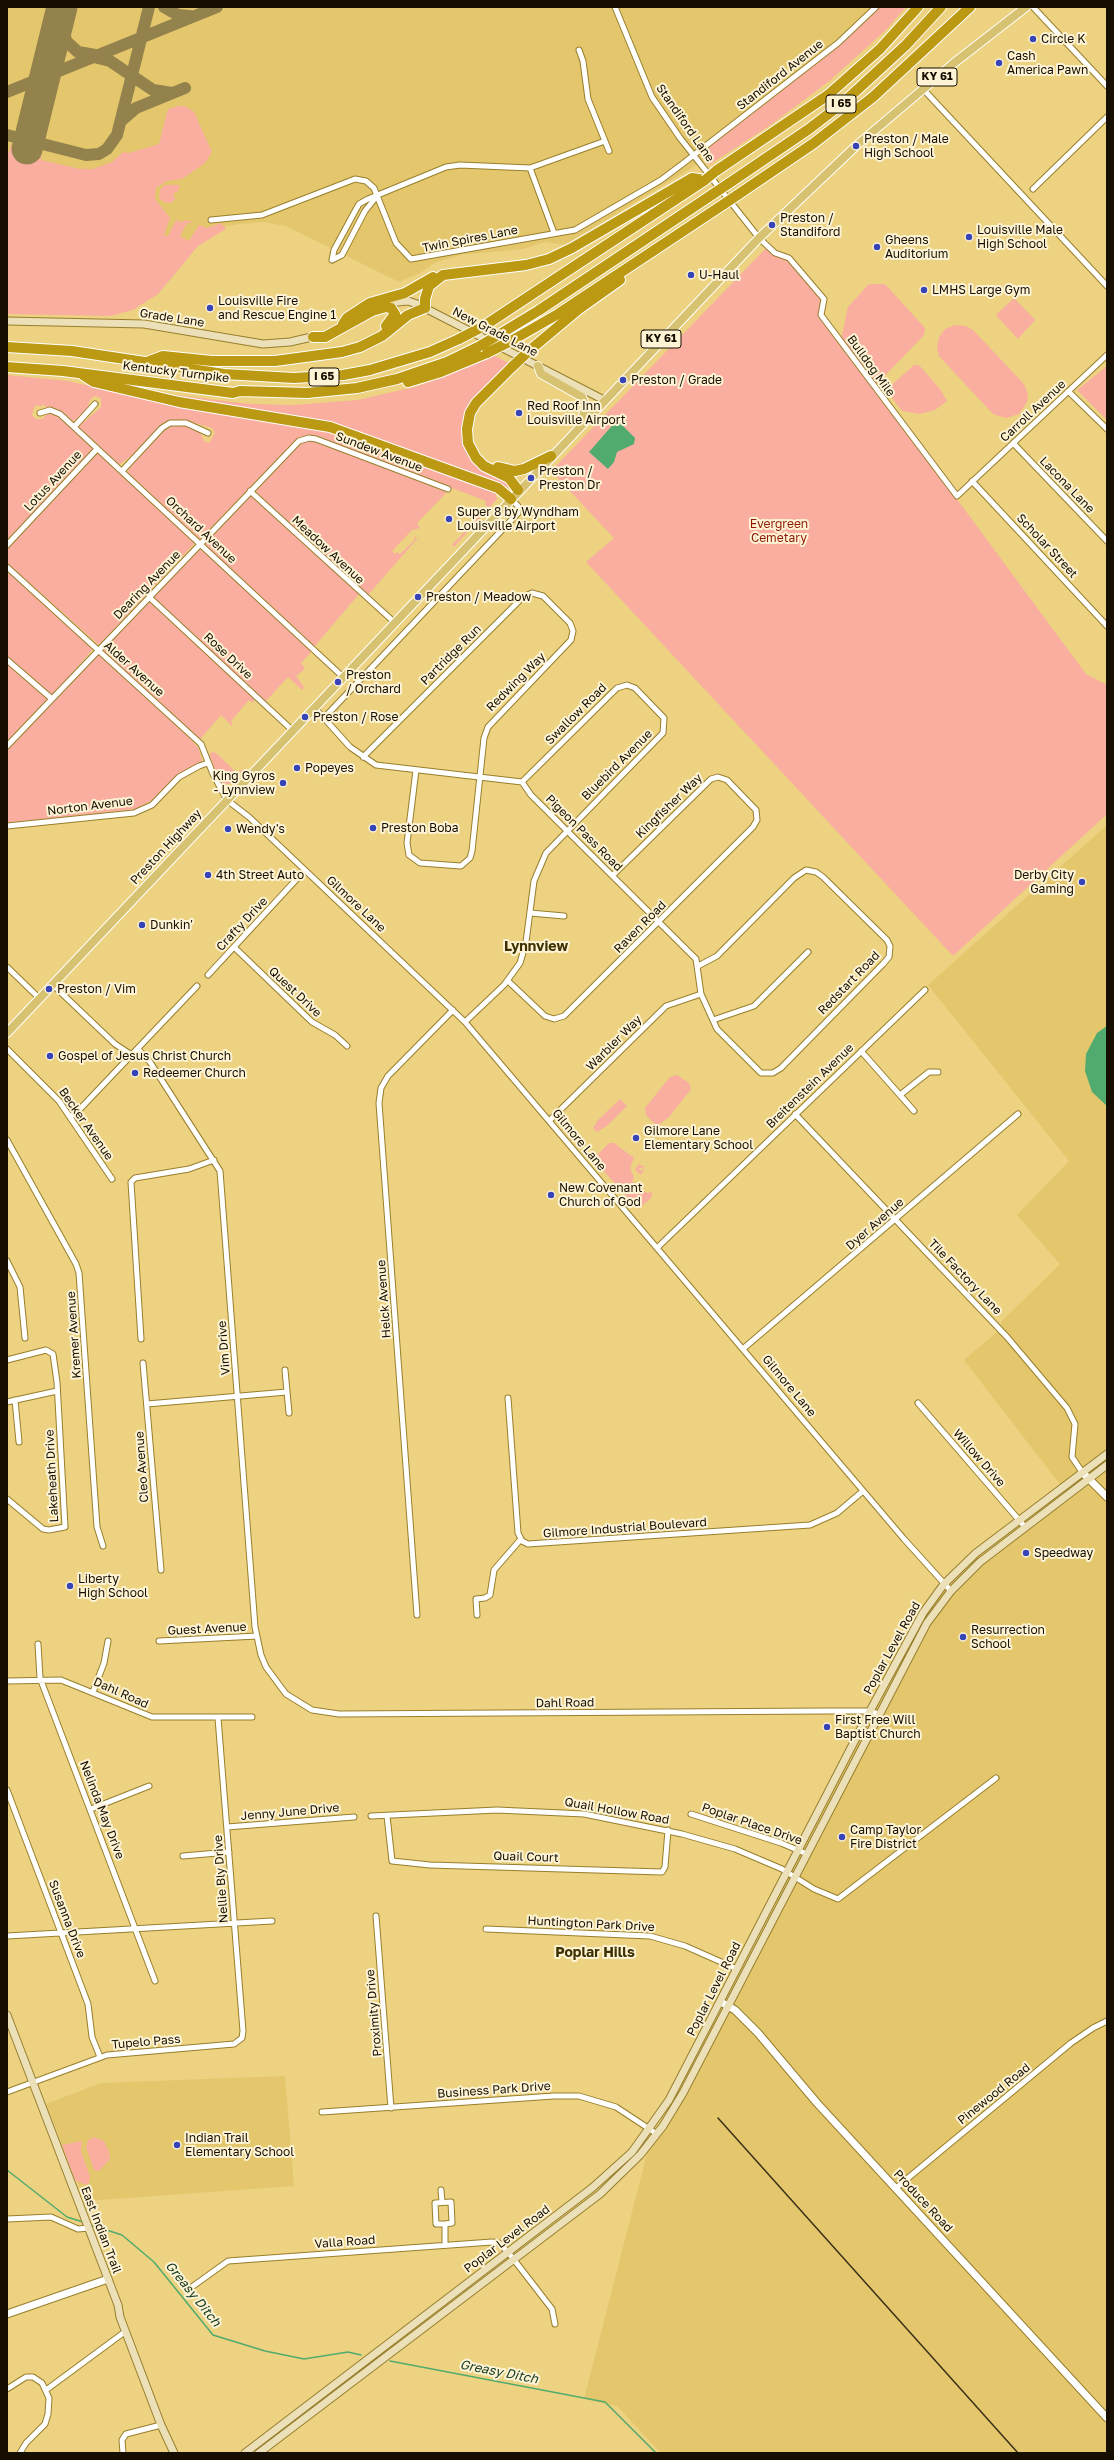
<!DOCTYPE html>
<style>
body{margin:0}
#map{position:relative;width:1114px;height:2460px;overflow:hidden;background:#ecd281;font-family:"Golos Text",sans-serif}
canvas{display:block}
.frame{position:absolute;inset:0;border:8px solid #160e00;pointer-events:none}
</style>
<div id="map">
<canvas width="1114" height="2460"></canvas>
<div class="frame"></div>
</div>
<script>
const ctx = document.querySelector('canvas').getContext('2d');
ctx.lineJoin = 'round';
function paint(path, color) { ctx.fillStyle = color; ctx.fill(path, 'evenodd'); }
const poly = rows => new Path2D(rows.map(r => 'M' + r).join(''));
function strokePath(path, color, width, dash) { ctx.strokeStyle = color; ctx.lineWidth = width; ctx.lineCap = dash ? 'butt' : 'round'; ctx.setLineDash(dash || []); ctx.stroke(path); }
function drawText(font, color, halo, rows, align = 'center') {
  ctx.font = font + ' "Golos Text",sans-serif'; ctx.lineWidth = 4; ctx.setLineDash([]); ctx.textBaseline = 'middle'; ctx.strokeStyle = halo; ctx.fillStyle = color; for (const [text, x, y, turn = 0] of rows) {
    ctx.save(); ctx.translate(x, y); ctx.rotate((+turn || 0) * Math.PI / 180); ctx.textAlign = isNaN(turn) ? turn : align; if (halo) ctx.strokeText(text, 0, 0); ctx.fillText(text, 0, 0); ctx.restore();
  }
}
const built = poly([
 [7,7,891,7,823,69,690,169,565,245,545,242,523,249,461,255,436,262,420,273,399,282,286,226,263,222,239,224,217,228,166,275,7,313],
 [1107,825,1107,2453,661,2453,617,2406,584,2399,652,2134,673,2102,726,2003,776,1904,787,1872,923,1613,976,1553,1062,1487,964,1360,998,1331,1002,1321,1060,1264,1017,1215,1069,1161,928,985],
 [285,2076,294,2186,85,2201,46,2104,101,2083]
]);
const green = poly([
 [881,7,906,7,886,30,828,82,769,126,709,165,703,155,711,145,847,38],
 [179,106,185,106,194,112,212,152,205,163,182,179,167,181,156,188,155,199,170,218,164,235,168,236,176,220,181,222,186,220,194,223,187,223,180,236,189,241,199,225,207,228,221,223,226,229,198,246,158,294,133,310,110,316,7,314,7,152,9,152,11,145,42,153,41,160,80,169,93,169,112,162,123,152,129,153,159,144,168,109],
 [164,185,180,185,177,193,175,192,173,196,176,198,171,203,164,202,159,198,160,190],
 [768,246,775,253,789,258,824,299,821,315,1086,674,1107,685,1107,814,953,956,586,562,614,538,551,471],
 [869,284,885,284,925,328,924,335,876,385,841,340,848,307],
 [1014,298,1035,320,1018,339,996,315],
 [955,325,966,326,973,330,1024,384,1028,394,1027,402,1019,414,1006,418,993,414,939,356,937,347,939,337,945,329],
 [495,356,511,364,470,403,464,415,462,429,464,443,511,486,509,488,357,434,209,405,160,393,249,404,293,405,358,400,418,386],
 [914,365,919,365,940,389,947,401,935,410,920,414,902,411,886,390],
 [1107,366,1107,420,1077,390],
 [7,375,68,381,188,408,304,425,345,436,495,492,497,499,454,547,452,545,488,507,485,504,486,501,317,437,305,436,299,437,289,447,200,539,129,474,128,470,160,433,171,425,183,424,198,428,204,441,209,443,215,433,212,428,188,421,170,420,161,426,135,453,119,465,78,427,101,407,101,398,94,396,90,400,87,409,74,422,58,409,45,407,43,404,40,407,38,405,34,407,32,415,36,419,42,419,49,412,56,413,93,449,7,542],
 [305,440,315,441,452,494,447,492,417,523,420,528,412,530,392,551,395,554,397,552,400,554,415,540,414,536,427,547,417,539,367,596,255,491,295,445],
 [98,451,195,543,99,645,7,563,7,547],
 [248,497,253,497,359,594,314,647,203,543],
 [198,550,203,550,312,651,301,663,305,669,296,676,304,687,302,690,288,677,265,702,155,599,154,595],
 [7,569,93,649,54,694,49,694,7,656],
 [147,602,152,602,253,695,254,701,253,703,249,700,231,721,233,727,221,715,201,738,201,742,104,652,103,649],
 [98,654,188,736,199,749,202,761,178,775,154,799,136,809,7,823,7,749],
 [7,662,48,699,7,744],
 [212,752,216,753,237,773,245,768,230,784,224,784,228,786,223,784,216,772,209,755],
 [677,1075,689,1083,691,1089,669,1117,657,1126,646,1115,645,1108,670,1077],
 [620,1099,627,1106,607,1126,597,1132,593,1128,598,1120],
 [609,1143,614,1143,634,1158,630,1168,634,1178,632,1181,647,1193,652,1192,651,1198,638,1209,593,1159],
 [639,1164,645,1167,639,1168,640,1171,645,1168,641,1175,635,1170],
 [94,2137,104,2141,110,2154,104,2156,110,2155,110,2159,99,2171,94,2170,86,2147,88,2140],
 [82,2141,81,2152,90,2176,89,2183,86,2185,75,2180,62,2145]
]);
const water = poly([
 [617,420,635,438,634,444,617,452,614,462,608,469,589,452],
 [1107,1026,1107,1106,1092,1092,1085,1071,1086,1054,1097,1033]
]);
const stream = poly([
 [7,2170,67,2217,83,2222],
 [91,2225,122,2235,154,2262,213,2335,265,2351,304,2359,348,2352,361,2355],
 [390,2361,605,2402,656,2453]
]);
const taxiway = poly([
 [63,7,60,26,67,42,78,52,95,55],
 [164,7,178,15,190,16],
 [90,56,110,61,153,90,172,93],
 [7,92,217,7],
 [121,121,136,108,185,88],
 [7,135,86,155,99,154,107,149,117,135,149,7]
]);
const runway = poly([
 [27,149,62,7]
]);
const minor = poly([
 [615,7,652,97,680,138,759,238,775,253,789,258,824,299,821,315,957,496,1107,355],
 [1033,7,1107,86],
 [579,50,583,61,588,99,609,151],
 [923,89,1107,286],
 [530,168,554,233],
 [1033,189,1107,117],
 [211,220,262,215,355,179,366,181,374,188,396,243,411,259,575,230,661,180,681,165,838,43,876,7],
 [332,260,334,250,354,213,359,204,368,199,446,167,460,165,530,168,605,141],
 [332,260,342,255,365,211,377,196],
 [1069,392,1107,429],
 [40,413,50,410,60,414,343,677],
 [74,427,95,404],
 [1013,443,1107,541],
 [122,471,162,428,170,423,186,423,208,433],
 [972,481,1107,626],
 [250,491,394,622],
 [7,545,97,449],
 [7,567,201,744,213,774,227,800,249,817,465,1022,904,1539,951,1591],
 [149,597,292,730],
 [7,660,52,699],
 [314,707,350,747,376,765,522,782,531,795,696,959,701,994,717,1029,761,1073,773,1073,781,1068,883,964,889,957,890,946,887,940,823,877,816,872,806,870,794,878,717,956,698,966],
 [324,718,518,513,518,506,511,499],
 [7,746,299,441,309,438,316,439,448,489],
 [363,757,522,598,532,593,543,596,570,623,573,631,571,640,488,727,484,738,472,851,470,858,461,866,420,863,409,855,407,843,416,770],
 [7,826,134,813,152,805,179,777,199,766,208,763],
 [530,913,564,916],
 [234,947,312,1022,335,1035,347,1046],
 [7,967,39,998],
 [208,975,305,870],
 [508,981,545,1016,554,1019,564,1016,753,827,757,820,756,810,727,780,718,777,711,779,613,875],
 [53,985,115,1044,130,1054],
 [713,1020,754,1006,808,952],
 [465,1022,504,985,520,963,526,942,534,881,546,853,663,733,664,718,635,688,627,685,617,688,522,782],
 [7,1049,59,1101,112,1179],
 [138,1049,150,1062,220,1171,255,1627,261,1655,266,1667,286,1694,312,1710,339,1714,826,1711,870,1711,879,1714],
 [861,1051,914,1111],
 [900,1095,929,1072,938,1072],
 [795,1114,1007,1337,1067,1408,1075,1424,1072,1457,1082,1472],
 [70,1117,80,1109,197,986],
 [550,1120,666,1006,701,994],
 [7,1140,76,1264,79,1273,97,1527,103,1546],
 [658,1247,925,990],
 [7,1261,20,1287,25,1338],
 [141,1339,131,1182,135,1178,189,1169,214,1160],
 [744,1348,1018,1114],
 [7,1360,46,1350,53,1354,57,1382,65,1527,49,1530,43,1529,7,1499],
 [143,1363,161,1570],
 [285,1370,289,1413],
 [508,1398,518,1533,522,1541,528,1544,810,1525,837,1513,863,1491],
 [15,1400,19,1442],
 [7,1402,57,1391],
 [918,1403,1025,1527],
 [147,1404,287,1392],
 [417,1615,379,1103,381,1088,388,1076,453,1010],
 [477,1615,476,1599,485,1598,490,1595,494,1570,521,1539],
 [159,1641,257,1636],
 [38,1644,40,1678,155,1981],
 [7,1681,61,1680,152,1717,252,1717],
 [93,1692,104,1663,108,1641],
 [7,1790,88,2004,92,2037,100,2057],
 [91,1809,149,1786],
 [691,1814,781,1843,807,1854],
 [371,1816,497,1810,584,1814,682,1834,735,1849,782,1869,814,1889,838,1899,996,1778],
 [387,1816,392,1861,430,1865,662,1872,665,1867,668,1830],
 [227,1827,354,1817],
 [183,1856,229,1852],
 [376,1916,391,2108],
 [486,1929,650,1936,685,1946,737,1969],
 [7,1936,272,1921],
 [7,2092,107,2055,234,2044,242,2038,243,2031,218,1718],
 [322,2112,554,2096,579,2096,616,2107,657,2134],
 [896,2188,1071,2043,1093,2028,1107,2021],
 [441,2190,442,2202],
 [7,2219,51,2217,78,2229,89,2228],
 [445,2245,445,2224,436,2224,435,2203,451,2202,452,2223,445,2224],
 [189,2289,228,2261,492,2242,499,2243,508,2252,552,2309,555,2324],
 [7,2389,26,2377,33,2377,42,2383,49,2398,48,2414,45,2424,26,2443,20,2453],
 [46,2390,126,2331],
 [123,2453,122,2440,126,2434,161,2425]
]);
const tertiary = poly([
 [1082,1472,1107,1497],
 [721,2002,735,2010,758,2033,817,2103,1107,2418],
 [7,2314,108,2279]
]);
const secondary = poly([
 [387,303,408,301,417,304,604,400],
 [7,321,144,324,263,344,290,342,316,336],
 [7,2015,118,2305,120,2317,161,2425,174,2453],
 [245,2453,592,2188,632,2152,669,2100,870,1711,923,1613,944,1584,976,1553,1107,1454],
 [259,2453,600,2194,640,2155,663,2126,683,2093,927,1623,951,1591,980,1562,1107,1465]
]);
const primary = poly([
 [538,366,541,374,582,397,586,407,581,421],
 [7,1033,759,238,856,146,954,63,1026,7]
]);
const motorway = poly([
 [716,171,828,95,880,49,918,7],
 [728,184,809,129,844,102,906,45,941,7],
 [736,196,814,143,873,97,970,7],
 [343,324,347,318,370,303,405,293,433,277],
 [484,326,705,180],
 [500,334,538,311,713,194],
 [313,337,325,337,372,311,386,307,391,308,395,314,386,326],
 [511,341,558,314,724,204],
 [7,347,72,351,224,374,294,378,343,375,370,370,430,352,459,339],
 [530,350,579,309,620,280],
 [147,362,163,356,212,361,275,361,342,352,360,347,382,336,408,315,425,308,425,299,429,286,443,275,526,265,549,259,572,248,692,178,705,180],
 [513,366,476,403,470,413,467,429,468,443,476,458,484,466,509,478,518,490],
 [7,367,63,371,233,393,240,391,307,393,357,388,397,379,447,362,478,347],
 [83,375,94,382,179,402,330,427,498,488,511,499],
 [408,382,441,372,487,353],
 [498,467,515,471,524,469,551,456]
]);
const rail = poly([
 [718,2118,1018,2453]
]);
const motorwayBridge = poly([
 [705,180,716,171],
 [713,194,728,184],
 [724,204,736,196],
 [459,339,484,326],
 [478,347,500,334],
 [487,353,511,341],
 [513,366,530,350]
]);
const markers = [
 [1033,39,4,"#3744b7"],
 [999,63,4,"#3744b7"],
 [856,146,4,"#3744b7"],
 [772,225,4,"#3744b7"],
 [969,237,4,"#3744b7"],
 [877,247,4,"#3744b7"],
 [691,275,4,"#3744b7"],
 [924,290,4,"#3744b7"],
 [210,308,4,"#3744b7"],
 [623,380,4,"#3744b7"],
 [519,413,4,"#3744b7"],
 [531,478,4,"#3744b7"],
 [449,519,4,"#3744b7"],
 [418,597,4,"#3744b7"],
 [338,682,4,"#3744b7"],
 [305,717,4,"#3744b7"],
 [297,768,4,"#3744b7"],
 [283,783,4,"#3744b7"],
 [373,828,4,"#3744b7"],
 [228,829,4,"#3744b7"],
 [208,875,4,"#3744b7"],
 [1082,882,4,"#3744b7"],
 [142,925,4,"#3744b7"],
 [49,989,4,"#3744b7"],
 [50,1056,4,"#3744b7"],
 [135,1073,4,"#3744b7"],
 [636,1138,4,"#3744b7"],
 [551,1195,4,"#3744b7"],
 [1026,1553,4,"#3744b7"],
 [70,1586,4,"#3744b7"],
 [963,1637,4,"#3744b7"],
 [827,1727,4,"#3744b7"],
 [842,1837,4,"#3744b7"],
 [177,2145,4,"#3744b7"]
];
const shields = [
 [937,77,40],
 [841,104,30],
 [661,339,40],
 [324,377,30]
];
const shieldNames = [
 ["KY 61",937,77],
 ["I 65",841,104],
 ["KY 61",661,339],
 ["I 65",324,377]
];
const poiNames = [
 ["Circle K",1041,39],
 ["Cash",1007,56],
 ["America Pawn",1007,70],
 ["Preston / Male",864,139],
 ["High School",864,153],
 ["Preston /",780,218],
 ["Standiford",780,232],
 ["Louisville Male",977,230],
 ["High School",977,244],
 ["Gheens",885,240],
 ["Auditorium",885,254],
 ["U-Haul",699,275],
 ["LMHS Large Gym",932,290],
 ["Louisville Fire",218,301],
 ["and Rescue Engine 1",218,315],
 ["Preston / Grade",631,380],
 ["Red Roof Inn",527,406],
 ["Louisville Airport",527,420],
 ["Preston /",539,471],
 ["Preston Dr",539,485],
 ["Super 8 by Wyndham",457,512],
 ["Louisville Airport",457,526],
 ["Preston / Meadow",426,597],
 ["Preston",346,675],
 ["/ Orchard",346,689],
 ["Preston / Rose",313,717],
 ["Popeyes",305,768],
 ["King Gyros",275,776,"right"],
 ["- Lynnview",275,790,"right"],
 ["Preston Boba",381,828],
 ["Wendy's",236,829],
 ["4th Street Auto",216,875],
 ["Derby City",1074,875,"right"],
 ["Gaming",1074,889,"right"],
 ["Dunkin'",150,925],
 ["Preston / Vim",57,989],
 ["Gospel of Jesus Christ Church",58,1056],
 ["Redeemer Church",143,1073],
 ["Gilmore Lane",644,1131],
 ["Elementary School",644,1145],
 ["New Covenant",559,1188],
 ["Church of God",559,1202],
 ["Speedway",1034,1553],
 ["Liberty",78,1579],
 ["High School",78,1593],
 ["Resurrection",971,1630],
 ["School",971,1644],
 ["First Free Will",835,1720],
 ["Baptist Church",835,1734],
 ["Camp Taylor",850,1830],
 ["Fire District",850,1844],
 ["Indian Trail",185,2138],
 ["Elementary School",185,2152]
];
const streetNames = [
 ["Standiford Avenue",780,75,-38],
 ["Standiford Lane",685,123,55],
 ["Twin Spires Lane",470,239,-11],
 ["Grade Lane",172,318,9],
 ["New Grade Lane",495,332,27],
 ["Bulldog Mile",871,366,54],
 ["Kentucky Turnpike",176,372,7],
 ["Carroll Avenue",1033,411,-43],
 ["Sundew Avenue",379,452,21],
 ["Lotus Avenue",53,481,-47],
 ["Lacona Lane",1067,485,46],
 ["Orchard Avenue",201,530,43],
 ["Scholar Street",1047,546,47],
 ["Meadow Avenue",328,550,43],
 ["Dearing Avenue",147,585,-46],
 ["Partridge Run",451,655,-45],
 ["Rose Drive",228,656,43],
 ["Alder Avenue",134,669,42],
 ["Redwing Way",516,682,-45],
 ["Swallow Road",576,714,-45],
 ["Bluebird Avenue",617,765,-45],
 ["Norton Avenue",90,806,-7],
 ["Kingfisher Way",669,806,-44],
 ["Pigeon Pass Road",584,833,45],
 ["Preston Highway",166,847,-47],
 ["Gilmore Lane",356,904,43],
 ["Crafty Drive",242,924,-47],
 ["Raven Road",640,927,-45],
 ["Redstart Road",849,983,-46],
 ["Quest Drive",295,992,43],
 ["Warbler Way",614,1043,-45],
 ["Breitenstein Avenue",810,1086,-44],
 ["Becker Avenue",86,1124,55],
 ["Gilmore Lane",579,1140,50],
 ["Dyer Avenue",875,1224,-41],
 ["Tile Factory Lane",965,1277,46],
 ["Helck Avenue",384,1299,-94],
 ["Kremer Avenue",74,1335,-94],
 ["Vim Drive",224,1348,-94],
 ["Gilmore Lane",789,1386,50],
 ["Willow Drive",979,1458,49],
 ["Cleo Avenue",142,1467,-94],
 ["Lakeheath Drive",52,1476,-93],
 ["Gilmore Industrial Boulevard",625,1528,-4],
 ["Guest Avenue",207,1629,-3],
 ["Poplar Level Road",892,1648,-61],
 ["Dahl Road",121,1693,24],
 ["Dahl Road",565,1703,-1],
 ["Nelinda May Drive",102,1810,69],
 ["Quail Hollow Road",617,1811,10],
 ["Jenny June Drive",290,1812,-5],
 ["Poplar Place Drive",752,1824,19],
 ["Quail Court",526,1857,2],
 ["Nellie Bly Drive",221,1879,-94],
 ["Susanna Drive",67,1919,69],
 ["Huntington Park Drive",591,1924,3],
 ["Poplar Level Road",714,1989,-63],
 ["Proximity Drive",374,2013,-95],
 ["Tupelo Pass",146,2042,-5],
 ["Business Park Drive",494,2090,-4],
 ["Pinewood Road",994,2094,-39],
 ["Produce Road",923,2201,47],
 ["East Indian Trail",101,2230,69],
 ["Poplar Level Road",507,2239,-37],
 ["Valla Road",345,2242,-4]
];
const parkNames = [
 ["Evergreen",779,524],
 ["Cemetary",779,538]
];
const waterNames = [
 ["Greasy Ditch",193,2294,51],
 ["Greasy Ditch",499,2372,11]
];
const quarterNames = [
 ["Lynnview",536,947],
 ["Poplar Hills",595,1953]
];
paint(built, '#e4c76d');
paint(green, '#f9ae9f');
paint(water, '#52ab6e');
strokePath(stream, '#52ab6e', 1.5);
strokePath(taxiway, '#94824c', 12);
strokePath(runway, '#94824c', 31);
strokePath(minor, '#987f2c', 7);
strokePath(tertiary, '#987f2c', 9);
strokePath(secondary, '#987f2c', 9);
strokePath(primary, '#fff', 10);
strokePath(motorway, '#fff', 12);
strokePath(minor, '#fff', 5);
strokePath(tertiary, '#fff', 7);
strokePath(secondary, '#ebe0b8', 7);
strokePath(primary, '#d7c271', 8);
strokePath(motorway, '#bc9913', 10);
strokePath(rail, '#3c3117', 1.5);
strokePath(motorwayBridge, '#fff', 12, []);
strokePath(motorwayBridge, '#bc9913', 10);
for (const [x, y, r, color] of markers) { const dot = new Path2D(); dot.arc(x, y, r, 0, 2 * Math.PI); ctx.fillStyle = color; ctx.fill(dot); strokePath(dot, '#fef4d5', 1.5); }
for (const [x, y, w] of shields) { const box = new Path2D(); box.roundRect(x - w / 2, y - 9, w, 18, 3); ctx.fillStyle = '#fef4d5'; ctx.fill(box); strokePath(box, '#160e00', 1); }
drawText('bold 11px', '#160e00', null, shieldNames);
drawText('12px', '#160e00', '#fef4d5', poiNames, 'left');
drawText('12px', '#160e00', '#fef4d5', streetNames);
drawText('12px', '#8f1904', '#fef4d5', parkNames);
drawText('italic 13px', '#1b4127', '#fef4d5', waterNames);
drawText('bold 14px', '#3e3102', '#fef4d5', quarterNames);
</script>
